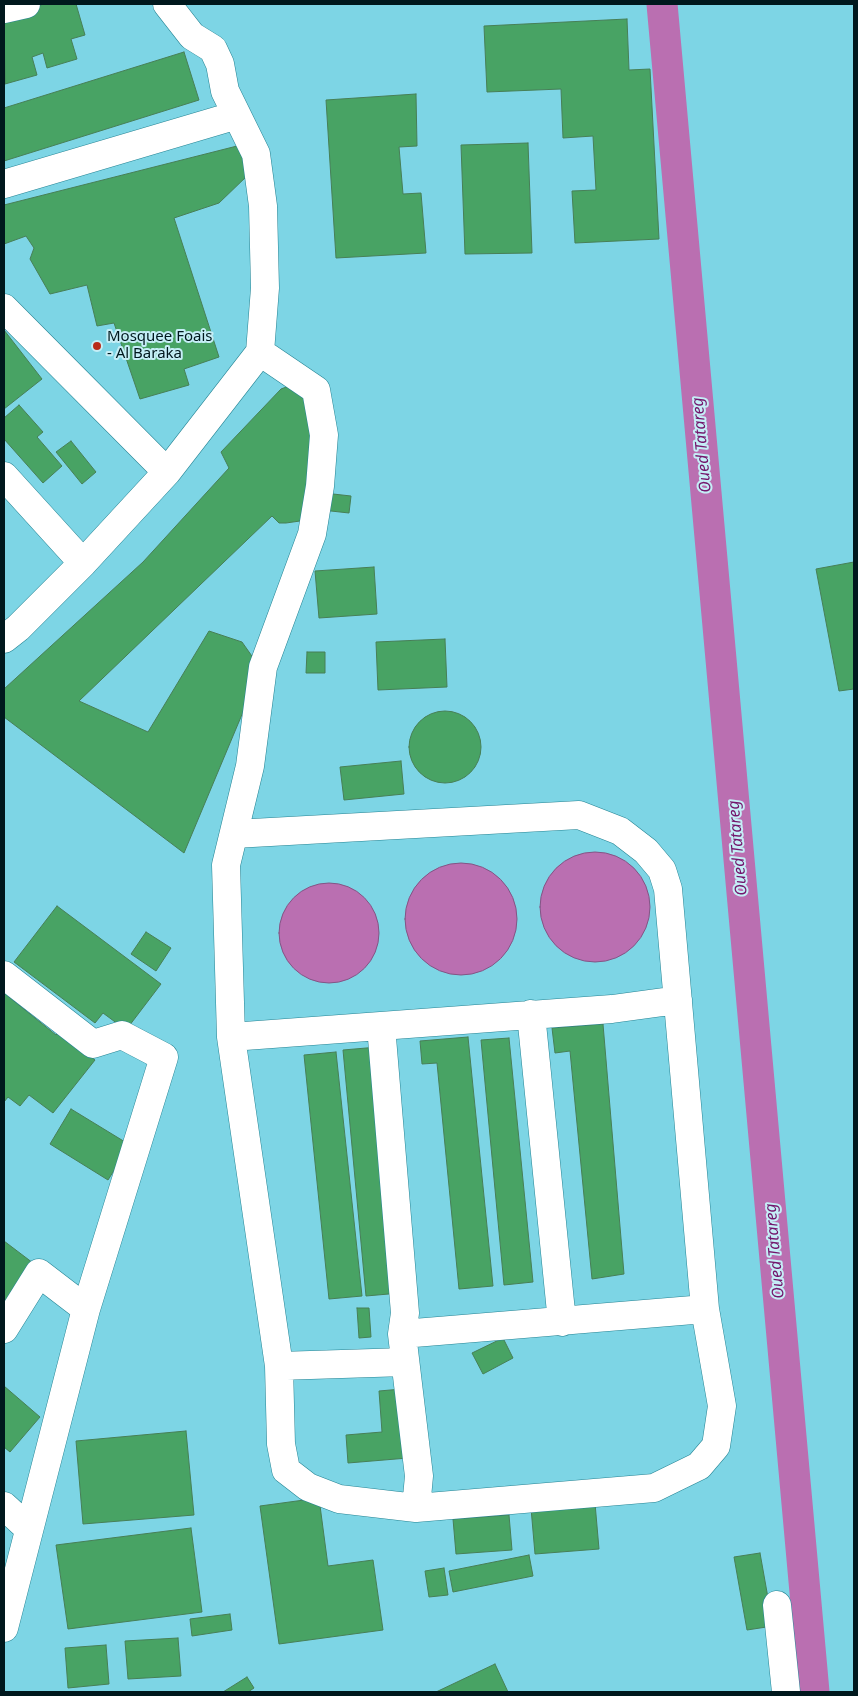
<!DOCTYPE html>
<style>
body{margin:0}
#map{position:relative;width:858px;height:1696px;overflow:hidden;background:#7dd5e5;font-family:"Noto Sans",sans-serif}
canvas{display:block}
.frame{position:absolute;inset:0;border:5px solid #00181d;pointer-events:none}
</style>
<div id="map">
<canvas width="858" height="1696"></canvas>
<div class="frame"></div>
</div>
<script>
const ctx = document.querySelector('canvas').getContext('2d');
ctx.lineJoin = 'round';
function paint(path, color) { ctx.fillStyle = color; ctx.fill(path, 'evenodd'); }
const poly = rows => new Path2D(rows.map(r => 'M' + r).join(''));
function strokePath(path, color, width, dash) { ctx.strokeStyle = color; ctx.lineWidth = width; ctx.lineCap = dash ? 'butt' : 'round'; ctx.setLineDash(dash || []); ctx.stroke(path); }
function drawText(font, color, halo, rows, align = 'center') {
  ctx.font = font + ' "Noto Sans",sans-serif'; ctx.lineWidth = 4; ctx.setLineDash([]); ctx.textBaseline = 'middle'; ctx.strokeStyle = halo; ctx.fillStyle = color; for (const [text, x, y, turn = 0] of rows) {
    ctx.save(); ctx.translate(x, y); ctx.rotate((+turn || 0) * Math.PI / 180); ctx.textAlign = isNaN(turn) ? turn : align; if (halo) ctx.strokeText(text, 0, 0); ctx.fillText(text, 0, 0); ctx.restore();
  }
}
const water = poly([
 '540 907a55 55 0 1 1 110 0a55 55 0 1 1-110 0Z',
 '405 919a56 56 0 1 1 112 0a56 56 0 1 1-112 0Z',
 '279 933a50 50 0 1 1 100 0a50 50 0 1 1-100 0Z'
]);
const canal = poly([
 [662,4,814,1692]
]);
const building = poly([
 [44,4,76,4,85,35,71,39,77,59,47,68,43,53,32,57,37,75,5,84,4,15,44,4],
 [627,19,629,70,650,69,659,239,575,243,572,191,596,190,593,136,563,138,561,89,487,92,484,26,627,19],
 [184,52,199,100,4,161,4,108,184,52],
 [416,94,417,146,399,147,403,194,421,193,426,253,336,258,326,100,416,94],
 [528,143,532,253,465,254,461,145,528,143],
 [245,144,247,176,219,203,174,218,219,357,184,369,189,385,140,399,114,323,97,326,87,285,50,294,30,259,34,248,26,236,4,244,4,205,245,144],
 [4,330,42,379,4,409,4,330],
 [289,386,300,388,309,403,314,478,310,514,300,521,286,523,279,523,272,516,79,701,148,732,209,631,242,642,261,669,184,853,4,717,4,689,143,562,229,468,221,452,281,389,289,386],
 [19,405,43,432,37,437,62,466,43,483,4,439,4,418,19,405],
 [71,441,96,472,82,484,56,452,71,441],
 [324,493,351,496,349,513,322,510,324,493],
 [854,562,854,689,839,691,816,569,854,562],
 [374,567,377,614,319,618,315,571,374,567],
 [445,639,447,687,378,690,376,642,445,639],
 [307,652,325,652,325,673,306,673,307,652],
 '409 747a36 36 0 1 1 72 0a36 36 0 1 1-72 0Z',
 [401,761,404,794,344,800,340,767,401,761],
 [57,906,161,984,126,1030,103,1013,95,1023,14,962,57,906],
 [146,932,171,948,156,971,131,954,146,932],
 [4,993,56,1035,59,1032,95,1060,53,1113,29,1095,20,1106,8,1097,4,1102,4,993],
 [603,1024,624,1274,592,1279,570,1051,555,1053,552,1028,603,1024],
 [468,1037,493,1286,459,1289,437,1063,422,1064,420,1041,468,1037],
 [509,1038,533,1282,504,1285,481,1040,509,1038],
 [378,1047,400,1293,366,1296,343,1050,378,1047],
 [336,1052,362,1296,329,1299,304,1055,336,1052],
 [71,1109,130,1145,108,1180,50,1144,71,1109],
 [4,1241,33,1263,4,1303,4,1241],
 [357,1308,369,1308,371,1337,359,1338,357,1308],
 [503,1338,513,1358,483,1374,472,1353,503,1338],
 [4,1386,40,1417,10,1452,4,1447,4,1386],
 [402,1389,408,1458,348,1463,346,1435,382,1432,379,1391,402,1389],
 [186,1431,194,1515,83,1524,76,1441,186,1431],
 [319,1498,328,1566,373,1560,383,1630,279,1644,260,1506,319,1498],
 [595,1503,599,1549,535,1554,531,1508,595,1503],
 [509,1515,512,1550,456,1554,453,1519,509,1515],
 [191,1528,202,1612,68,1629,56,1545,191,1528],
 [760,1553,773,1626,747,1630,734,1557,760,1553],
 [529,1555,533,1576,453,1592,449,1571,529,1555],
 [444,1568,448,1595,429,1597,425,1571,444,1568],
 [230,1614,232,1630,192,1636,190,1619,230,1614],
 [178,1638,181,1676,128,1679,125,1641,178,1638],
 [106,1645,109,1684,68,1688,65,1648,106,1645],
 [495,1664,508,1692,436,1692,495,1664],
 [247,1677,254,1688,248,1692,223,1692,247,1677]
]);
const minor = poly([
 [4,9,26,4],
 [4,184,237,115],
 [4,308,167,472],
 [4,476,83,563],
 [4,639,18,628,83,563,167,472,260,352,265,288,263,206,256,154,225,91,220,64,213,49,192,36,167,4],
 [234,834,579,815,620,831,646,851,662,870,668,889,705,1309,722,1406,716,1446,699,1466,654,1488,416,1508,339,1499,308,1487,286,1470,281,1444,279,1366,231,1037,226,865,250,766,263,667,312,534,320,486,324,435,316,390,260,352],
 [4,975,93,1044,122,1035,164,1057,86,1309],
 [531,1014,562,1322],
 [381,1026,405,1313,402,1334,419,1476,416,1508],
 [231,1037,612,1009,678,1000],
 [4,1329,39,1273,86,1309,4,1628],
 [402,1334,705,1309],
 [279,1366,405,1362],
 [4,1506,29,1529],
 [777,1605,786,1692]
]);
const markers = [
 [97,346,5,"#b92c19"]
];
const poiNames = [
 ["Mosquee Foais",107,337],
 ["- Al Baraka",107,354]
];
const waterNames = [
 ["Oued Tatareg",702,445,-95],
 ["Oued Tatareg",738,848,-95],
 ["Oued Tatareg",775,1251,-95]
];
paint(water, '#ba6fb1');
strokePath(water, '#825585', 1);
strokePath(canal, '#ba6fb1', 31);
paint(building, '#48a364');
strokePath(building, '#477f56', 1);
strokePath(minor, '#258494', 29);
strokePath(minor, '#fff', 28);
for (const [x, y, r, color] of markers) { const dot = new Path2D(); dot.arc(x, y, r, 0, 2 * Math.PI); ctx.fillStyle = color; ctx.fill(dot); strokePath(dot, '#c5eef6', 2); }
drawText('15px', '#00181d', '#c5eef6', poiNames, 'left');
drawText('italic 16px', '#73166c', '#c5eef6', waterNames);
</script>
